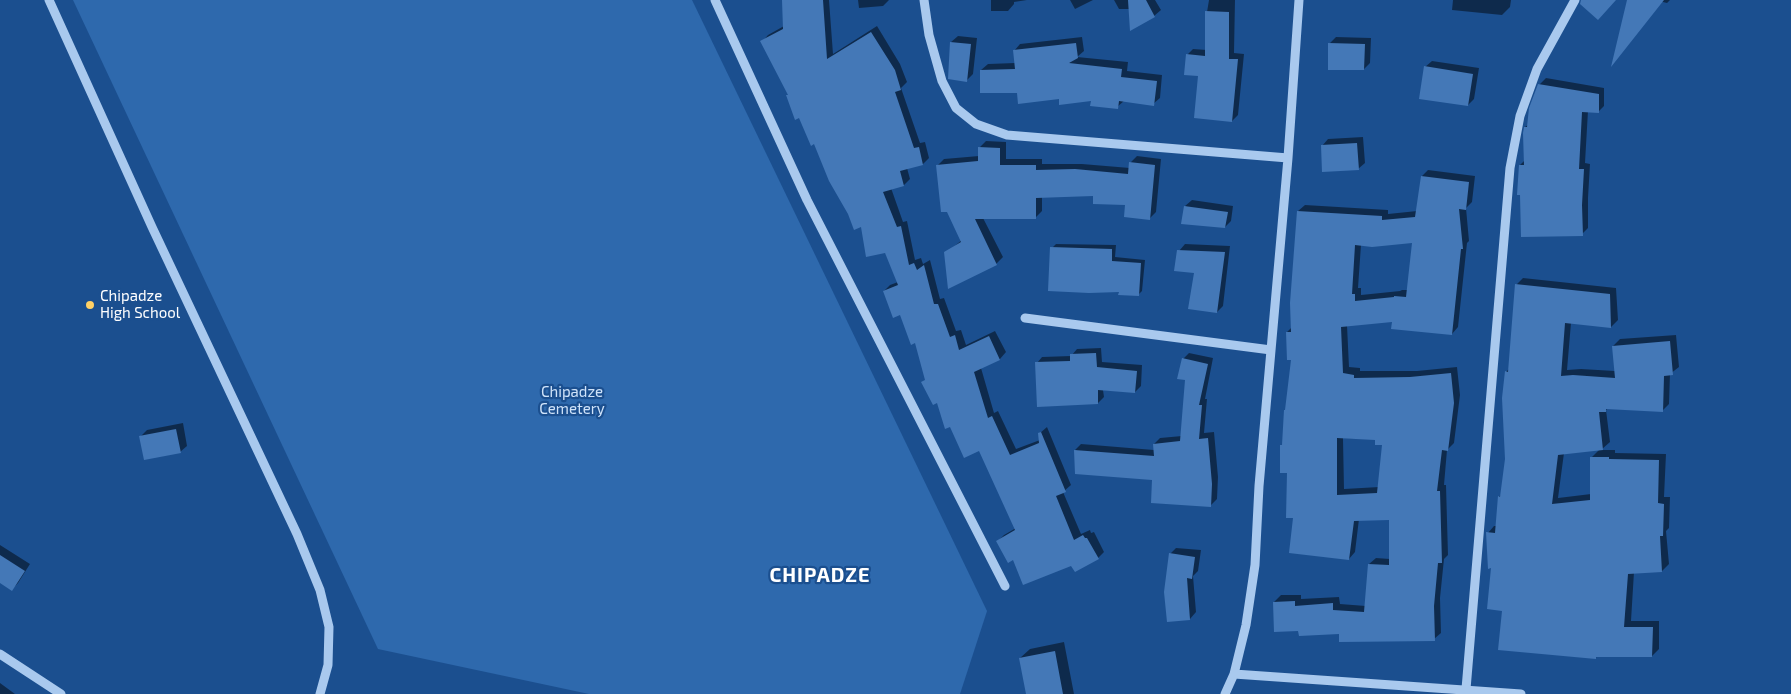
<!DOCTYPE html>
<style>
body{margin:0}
canvas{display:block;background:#1b4f8f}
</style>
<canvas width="1791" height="694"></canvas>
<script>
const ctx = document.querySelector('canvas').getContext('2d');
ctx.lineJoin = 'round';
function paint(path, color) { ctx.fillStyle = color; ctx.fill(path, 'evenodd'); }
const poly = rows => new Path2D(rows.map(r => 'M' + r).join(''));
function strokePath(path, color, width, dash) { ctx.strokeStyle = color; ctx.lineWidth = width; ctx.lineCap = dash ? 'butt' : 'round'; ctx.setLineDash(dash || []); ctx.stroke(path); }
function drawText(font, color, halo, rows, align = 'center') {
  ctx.font = font + ' "Exo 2",sans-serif'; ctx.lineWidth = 4.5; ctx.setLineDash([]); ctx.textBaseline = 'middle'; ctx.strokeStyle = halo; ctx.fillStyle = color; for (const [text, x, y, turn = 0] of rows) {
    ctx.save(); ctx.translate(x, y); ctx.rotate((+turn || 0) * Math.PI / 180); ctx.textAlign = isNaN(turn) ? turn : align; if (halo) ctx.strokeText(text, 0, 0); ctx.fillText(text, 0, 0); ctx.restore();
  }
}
const green = poly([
 [73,0,692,0,987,611,960,694,589,694,378,649]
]);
const shadow = poly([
 [784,0,829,0,833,54,877,26,900,64,907,82,901,88,920,143,925,142,929,158,923,164,907,168,910,179,904,185,891,188,903,222,907,221,915,260,921,258,923,264,930,260,940,299,944,298,956,331,961,330,966,345,995,331,1006,352,1000,359,981,368,994,413,998,411,1016,449,1040,440,1040,433,1047,427,1071,485,1063,492,1081,534,1090,530,1091,533,1094,532,1104,552,1098,558,1072,564,1013,558,998,541,1004,535,1016,528,980,449,938,401,926,379,916,341,901,314,884,291,890,285,898,282,885,252,862,226,815,143,762,42,768,35,784,26],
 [858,0,889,0,883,6,859,8],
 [991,0,1027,0,1014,2,1014,4,1008,11,991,11],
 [1070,0,1093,0,1075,9],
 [1114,0,1155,0,1161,10,1154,16,1130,9,1119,9],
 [1209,0,1235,0,1234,53,1244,54,1238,115,1232,121,1187,55,1193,49,1207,50,1207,12],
 [1453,0,1511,0,1510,7,1502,15,1452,10],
 [1628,0,1670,0,1667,3,1663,2],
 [958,36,977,38,973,74,967,80,951,42],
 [1082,37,1084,51,1077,57,1128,62,1127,71,1162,75,1160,98,1153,104,1124,101,1117,107,1092,100,1060,98,1018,92,981,70,988,64,1015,63,1014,51,1020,44],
 [1336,37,1371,38,1370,63,1364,69,1329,44],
 [1432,61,1479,68,1474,99,1468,105,1425,67],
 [1546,78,1604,88,1604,106,1598,112,1588,111,1585,163,1590,164,1588,198,1588,228,1582,234,1520,165,1525,160,1525,127,1528,125,1539,85],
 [1363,137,1365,163,1358,169,1322,146,1328,139],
 [986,141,1006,142,1006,159,1042,159,1042,164,1082,164,1130,168,1130,163,1137,156,1161,159,1156,212,1149,219,1126,204,1095,195,1042,196,1042,211,1035,218,983,218,1003,257,996,264,946,253,962,240,937,166,944,159,979,156,979,148],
 [1428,170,1475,176,1472,202,1466,208,1469,241,1467,243,1458,327,1452,334,1393,321,1347,325,1349,367,1360,368,1360,371,1417,371,1457,367,1460,395,1454,443,1447,450,1444,485,1446,485,1448,555,1444,559,1440,598,1441,633,1434,639,1299,629,1274,602,1281,595,1301,595,1301,599,1339,597,1340,604,1366,606,1369,564,1376,558,1390,559,1390,519,1359,519,1355,552,1349,559,1288,472,1283,444,1292,358,1287,332,1292,327,1298,211,1305,205,1388,210,1388,214,1417,211,1422,176],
 [1413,242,1408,290,1402,290,1400,291,1361,295,1361,288,1358,288,1361,245],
 [1343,438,1376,439,1383,444,1379,487,1344,489],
 [1192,200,1233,206,1231,221,1225,227,1185,206],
 [1056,244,1116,245,1115,257,1145,260,1142,291,1138,295,1120,290,1052,248],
 [1185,244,1230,246,1223,306,1217,312,1195,272,1179,251],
 [1523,278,1616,288,1618,320,1611,327,1571,323,1567,370,1581,369,1615,371,1613,346,1620,339,1676,335,1679,367,1670,374,1669,404,1662,411,1608,408,1606,410,1610,442,1601,450,1615,450,1615,453,1666,454,1664,497,1670,497,1669,528,1666,531,1669,564,1662,571,1634,572,1631,621,1659,621,1659,649,1652,656,1598,656,1595,658,1504,610,1492,567,1488,533,1494,526,1497,526,1499,497,1502,494,1506,459,1506,372,1509,369,1516,285],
 [1600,449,1592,457,1591,494,1558,498,1564,453],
 [1101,348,1102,362,1142,365,1141,386,1135,392,1103,390,1104,397,1098,403,1037,363,1042,357,1071,356,1077,349],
 [1189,353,1213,358,1205,399,1207,399,1204,433,1214,432,1218,477,1217,499,1210,506,1154,479,1075,450,1081,444,1154,450,1154,444,1160,438,1182,436,1186,379,1183,359],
 [183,423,187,446,180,452,140,437,147,430],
 [0,545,30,564,18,583,12,589,0,582],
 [1176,548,1201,550,1198,571,1193,576,1196,612,1190,619,1170,554],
 [1064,642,1074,694,1027,694,1020,658,1030,649],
 [0,683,15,694,0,694]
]);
const building = poly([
 [782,0,823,0,827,59,871,32,895,70,901,90,895,92,914,148,919,147,923,165,900,171,904,186,883,192,897,227,901,226,909,265,914,263,917,270,924,265,934,304,938,304,950,337,955,335,959,350,989,336,1000,360,974,372,988,418,992,416,1010,455,1039,443,1038,433,1041,432,1066,492,1056,496,1074,540,1083,535,1085,538,1087,538,1099,559,1075,572,1071,566,1023,585,1013,560,1008,563,996,541,1015,530,979,451,964,458,950,427,945,429,937,403,933,405,921,382,925,380,915,343,911,345,900,315,893,318,883,291,898,285,885,253,866,257,861,227,854,230,848,214,829,181,814,144,811,146,799,118,795,120,786,95,788,95,760,41,783,29],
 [1128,0,1146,0,1155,17,1130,31],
 [1581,0,1616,0,1598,20,1580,4],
 [1627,0,1664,0,1611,67],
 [1205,11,1229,12,1229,59,1238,59,1232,122,1194,118,1198,76,1184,75,1186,54,1205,56],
 [950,42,971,44,967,82,948,79],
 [1076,43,1078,58,1069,63,1122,69,1121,77,1157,81,1154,106,1119,101,1118,109,1090,106,1091,101,1059,105,1059,99,1018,104,1017,93,980,93,980,70,1015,69,1013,50],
 [1328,43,1365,44,1364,70,1328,70],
 [1424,66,1473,74,1468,106,1419,99],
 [1538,84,1599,94,1599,113,1582,112,1579,169,1584,169,1582,205,1583,236,1521,237,1520,195,1517,195,1519,165,1524,165,1523,133,1524,127,1527,127,1529,108],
 [1357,143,1359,170,1322,172,1321,145],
 [978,147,1000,148,1000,165,1036,165,1036,170,1075,169,1128,174,1129,162,1155,165,1150,220,1124,217,1125,205,1093,204,1093,196,1036,198,1036,219,975,219,997,265,948,289,944,252,961,242,947,212,941,212,936,165,978,161],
 [1421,176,1469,182,1466,210,1459,209,1463,249,1461,249,1452,335,1391,329,1392,322,1341,327,1343,373,1354,375,1354,378,1410,377,1451,373,1454,403,1448,451,1442,450,1437,491,1440,491,1442,563,1438,563,1434,606,1435,641,1339,642,1339,634,1299,636,1298,631,1274,632,1273,602,1295,601,1295,606,1333,603,1333,610,1364,612,1368,564,1389,565,1389,520,1354,521,1349,560,1289,553,1293,518,1286,518,1287,473,1280,473,1280,445,1282,445,1284,410,1285,410,1291,360,1287,360,1286,332,1291,332,1290,303,1297,211,1382,216,1382,220,1415,217],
 [1412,243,1406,297,1394,296,1394,297,1355,301,1355,294,1352,294,1355,245,1372,247],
 [1337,438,1375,440,1375,445,1382,445,1377,493,1337,495],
 [1184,206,1228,212,1225,228,1181,224],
 [1050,247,1112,249,1112,261,1141,263,1139,296,1118,295,1119,292,1089,293,1048,291],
 [1177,250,1225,252,1217,313,1188,309,1194,273,1174,271],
 [1515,284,1610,294,1611,328,1565,323,1561,376,1573,375,1615,378,1612,346,1670,341,1673,375,1664,376,1663,412,1606,409,1606,412,1599,412,1603,450,1558,455,1552,504,1590,500,1590,457,1609,457,1609,459,1659,460,1658,503,1664,504,1663,536,1660,536,1662,572,1628,574,1624,627,1653,627,1652,657,1596,657,1596,659,1498,650,1502,611,1487,609,1491,568,1488,569,1486,532,1495,533,1498,496,1500,497,1505,459,1502,398,1505,371,1508,372],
 [1096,353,1097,367,1137,371,1135,393,1098,390,1098,404,1037,407,1035,362,1070,361,1070,354],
 [1182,358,1208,364,1199,405,1202,405,1199,439,1208,438,1212,484,1211,507,1151,503,1152,480,1075,474,1074,450,1154,456,1153,444,1180,441,1185,380,1177,379],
 [176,429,181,453,144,460,139,436],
 [1169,553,1195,557,1192,579,1187,578,1190,620,1167,622,1164,592],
 [0,555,25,571,12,591,0,583],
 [1055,651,1063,694,1026,694,1019,658]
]);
const minor = poly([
 [49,0,152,227,297,534,320,590,329,627,328,665,320,694],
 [715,0,807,200,1005,586],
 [924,0,929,35,942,81,956,108,976,124,1007,135,1288,158],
 [1025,318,1271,350],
 [0,654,61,694],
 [1234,674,1521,694],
 [1466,689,1510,168,1520,116,1537,69,1575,0],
 [1225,694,1234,674,1246,625,1255,565,1259,486,1288,158,1299,0]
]);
const markers = [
 [90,305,5,"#ffd166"]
];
const poiNames = [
 ["Chipadze",100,296],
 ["High School",100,313]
];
const parkNames = [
 ["Chipadze",572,392],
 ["Cemetery",572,409]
];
const districtNames = [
 ["CHIPADZE",820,575]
];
paint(green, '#2e69ad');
paint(shadow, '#0007');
paint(building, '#4478b7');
strokePath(minor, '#a9c9ee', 9);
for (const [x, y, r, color] of markers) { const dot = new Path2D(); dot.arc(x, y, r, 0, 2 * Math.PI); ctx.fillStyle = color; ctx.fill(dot); strokePath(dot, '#1b4f8f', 2); }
drawText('15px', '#fff', '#1b4f8f', poiNames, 'left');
drawText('15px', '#cfe3fa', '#1b4f8f', parkNames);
ctx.letterSpacing = '1px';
drawText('bold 20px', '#fff', '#1b4f8f', districtNames);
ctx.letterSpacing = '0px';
</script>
